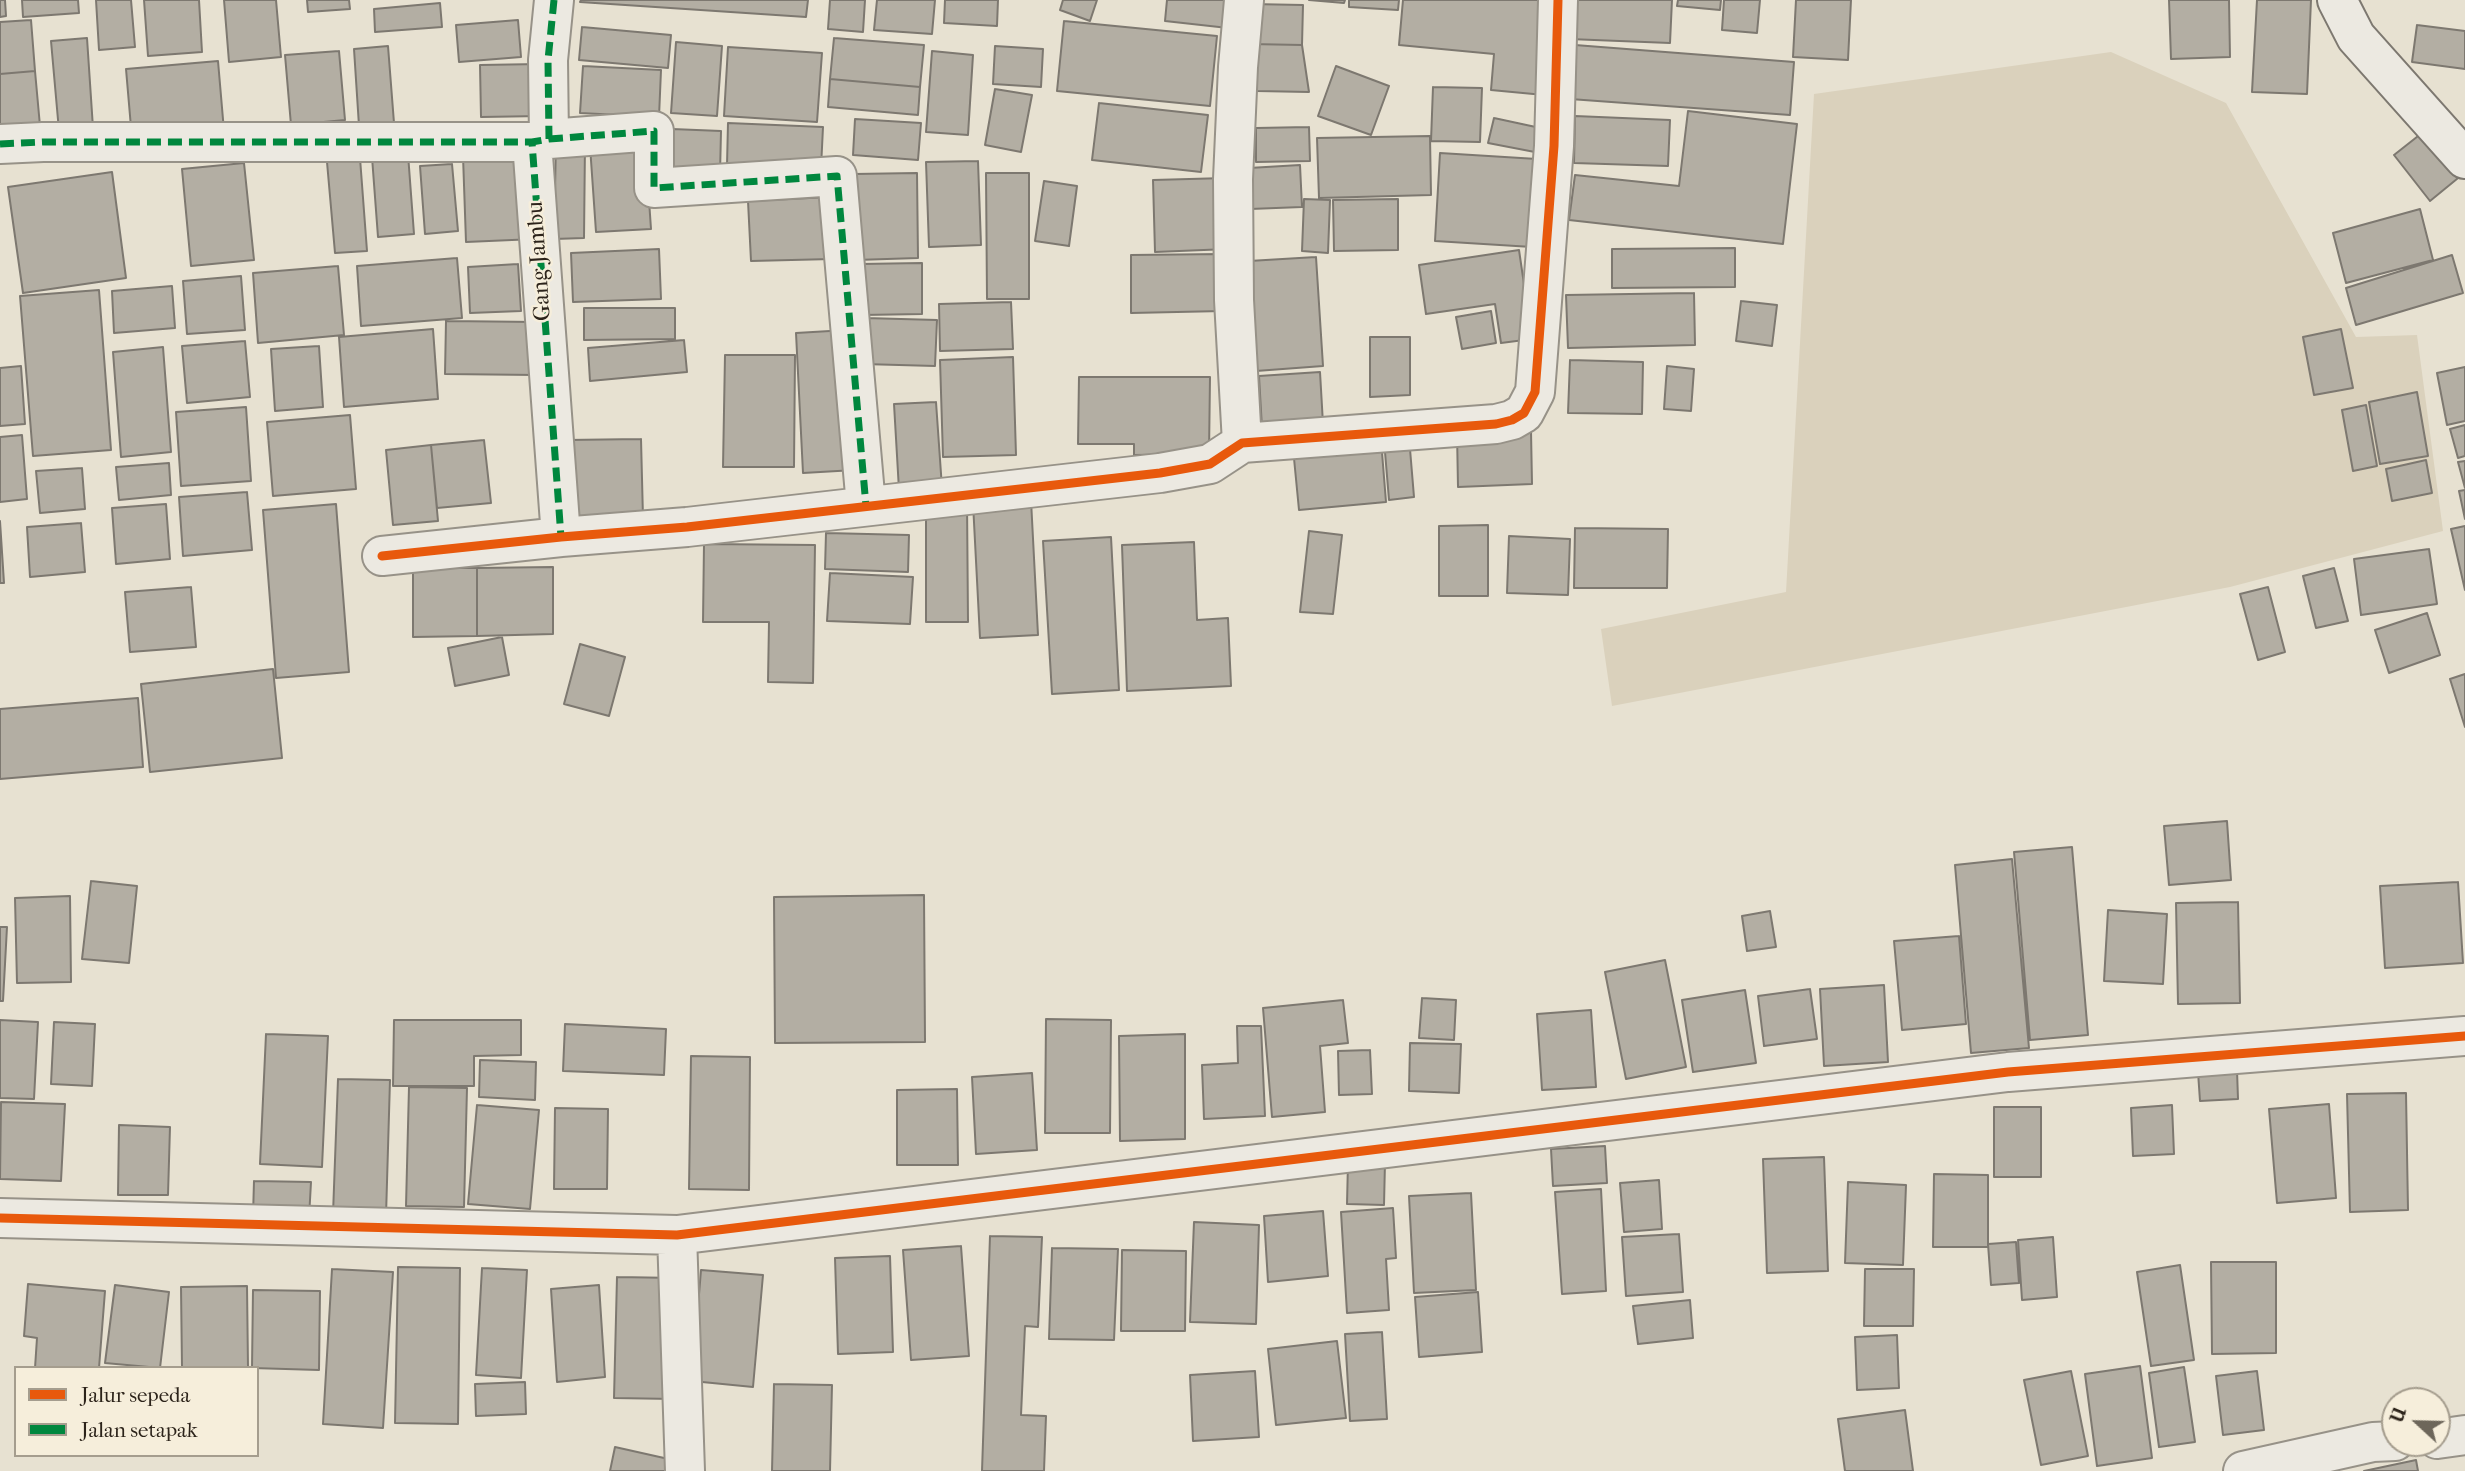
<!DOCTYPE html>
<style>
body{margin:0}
#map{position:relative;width:2465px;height:1471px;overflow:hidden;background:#e7e1d1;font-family:"IM FELL French Canon",serif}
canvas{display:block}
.legend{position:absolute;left:14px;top:1366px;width:245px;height:91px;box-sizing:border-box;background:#f6eedb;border:2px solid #a59d8e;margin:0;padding:9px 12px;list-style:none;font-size:21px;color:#2c231a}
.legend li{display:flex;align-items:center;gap:14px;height:35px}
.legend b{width:35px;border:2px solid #a59d8e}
.north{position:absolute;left:2381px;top:1387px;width:70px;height:70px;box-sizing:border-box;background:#f6eedb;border:2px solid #a59d8e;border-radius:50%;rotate:292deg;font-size:19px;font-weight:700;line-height:28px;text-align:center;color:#2c231a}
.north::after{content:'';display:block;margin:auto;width:24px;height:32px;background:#6d665a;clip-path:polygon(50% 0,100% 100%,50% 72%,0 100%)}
</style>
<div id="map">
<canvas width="2465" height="1471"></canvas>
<ul class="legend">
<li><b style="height:9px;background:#e8590c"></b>Jalur sepeda</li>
<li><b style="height:9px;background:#00873e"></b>Jalan setapak</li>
</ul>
<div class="north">U</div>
</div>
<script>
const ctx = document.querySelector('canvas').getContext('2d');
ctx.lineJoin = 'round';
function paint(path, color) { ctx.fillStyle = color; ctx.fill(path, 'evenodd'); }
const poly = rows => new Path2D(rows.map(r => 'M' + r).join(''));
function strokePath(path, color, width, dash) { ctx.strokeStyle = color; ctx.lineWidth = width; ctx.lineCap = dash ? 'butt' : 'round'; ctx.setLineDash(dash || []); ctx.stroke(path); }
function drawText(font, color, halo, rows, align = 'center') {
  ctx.font = font + ' "IM FELL French Canon",serif'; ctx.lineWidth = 5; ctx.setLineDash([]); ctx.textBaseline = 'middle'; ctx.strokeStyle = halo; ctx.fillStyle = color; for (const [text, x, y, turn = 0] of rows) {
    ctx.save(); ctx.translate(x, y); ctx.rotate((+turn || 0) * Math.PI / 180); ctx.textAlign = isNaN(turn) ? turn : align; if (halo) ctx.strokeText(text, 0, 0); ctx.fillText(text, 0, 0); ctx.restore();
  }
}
const green = poly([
 [2111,52,2226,103,2356,337,2417,335,2443,531,2230,587,1612,706,1601,629,1786,592,1814,94]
]);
const building = poly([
 [0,0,5,0,6,16,0,17,0,0],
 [22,0,78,0,79,13,23,17,22,0],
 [96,0,131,0,135,47,99,50,96,0],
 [144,0,199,0,202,52,148,56,144,0],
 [224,0,276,0,281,57,229,62,224,0],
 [307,0,349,0,350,9,308,12,307,0],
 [581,0,808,0,806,17,580,2,581,0],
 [830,0,865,0,863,32,828,29,830,0],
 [877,0,935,0,932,34,874,30,877,0],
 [945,0,998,0,997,26,944,23,945,0],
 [1063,0,1097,0,1090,21,1060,10,1063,0],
 [1167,0,1231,0,1228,28,1165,21,1167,0],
 [1309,0,1345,0,1344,3,1309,0],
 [1349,0,1399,0,1398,10,1349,7,1349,0],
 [1403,0,1553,0,1544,95,1491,90,1494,54,1399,45,1403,0],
 [1571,0,1672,0,1670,43,1569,39,1571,0],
 [1678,0,1721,0,1720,10,1677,6,1678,0],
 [1724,0,1760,0,1757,33,1722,30,1724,0],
 [1796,0,1851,0,1848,60,1793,57,1796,0],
 [2169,0,2229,0,2230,57,2171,59,2169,0],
 [2257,0,2311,0,2307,94,2252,92,2257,0],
 [440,3,442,27,375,32,374,9,440,3],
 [1251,4,1303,5,1302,45,1250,44,1251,4],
 [31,20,35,71,0,74,0,22,31,20],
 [518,20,521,57,459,62,456,25,518,20],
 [1064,21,1217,36,1210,106,1057,91,1064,21],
 [2417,25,2465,31,2465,69,2412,62,2417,25],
 [582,27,671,35,668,68,579,60,582,27],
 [87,38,93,128,59,131,51,41,87,38],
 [834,38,924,45,920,87,830,79,834,38],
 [676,42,722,46,717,116,671,113,676,42],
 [1250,44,1302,45,1309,92,1257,91,1250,44],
 [1575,45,1794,62,1790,115,1570,99,1575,45],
 [388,46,394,123,359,126,354,49,388,46],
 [995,46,1043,49,1041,87,993,84,995,46],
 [728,47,822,53,817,122,724,116,728,47],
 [339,51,345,120,291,125,285,55,339,51],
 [932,51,973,55,968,135,926,132,932,51],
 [218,61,224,131,132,139,126,69,218,61],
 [540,64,541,116,481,117,480,65,540,64],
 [583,66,661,70,659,117,580,113,583,66],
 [1336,66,1389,86,1371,135,1318,116,1336,66],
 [35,71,41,137,0,141,0,74,35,71],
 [830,79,920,87,918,115,828,107,830,79],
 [1433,87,1482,88,1480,142,1431,141,1433,87],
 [995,89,1032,95,1021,152,985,145,995,89],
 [1099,103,1208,115,1201,172,1092,160,1099,103],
 [1688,111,1797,124,1783,244,1569,220,1575,175,1679,186,1688,111],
 [1575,116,1670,120,1668,166,1574,163,1575,116],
 [1494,118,1545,129,1540,153,1488,143,1494,118],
 [855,119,921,123,918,160,853,155,855,119],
 [728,123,823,127,821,168,727,165,728,123],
 [1309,127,1310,161,1256,162,1256,128,1309,127],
 [672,129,721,131,720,174,672,172,672,129],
 [2427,129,2463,174,2430,201,2394,155,2427,129],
 [1430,136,1431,195,1319,198,1317,138,1430,136],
 [556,142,585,143,584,238,554,239,556,142],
 [645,142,651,229,596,232,590,146,645,142],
 [531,153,535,239,466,242,463,156,531,153],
 [1440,153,1537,159,1532,247,1435,241,1440,153],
 [408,154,414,234,378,237,372,157,408,154],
 [360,158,367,251,335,253,327,162,360,158],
 [978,161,981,245,929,247,926,162,978,161],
 [244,163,254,260,191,266,182,169,244,163],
 [452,164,458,231,425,234,420,166,452,164],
 [1300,165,1302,207,1250,209,1249,168,1300,165],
 [112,172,126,278,23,293,8,187,112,172],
 [917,173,918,258,856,260,854,174,917,173],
 [986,173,1029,173,1029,299,987,299,986,173],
 [1226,178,1228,249,1155,252,1153,180,1226,178],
 [1044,181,1077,186,1069,246,1035,241,1044,181],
 [830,197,832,259,751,261,748,201,830,197],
 [1304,199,1330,200,1328,253,1302,251,1304,199],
 [1398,199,1398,250,1334,251,1333,200,1398,199],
 [2420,209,2433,260,2346,283,2333,233,2420,209],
 [1735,248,1735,287,1612,288,1612,249,1735,248],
 [659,249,661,299,573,302,571,253,659,249],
 [1519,250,1532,339,1501,343,1495,304,1426,314,1419,265,1519,250],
 [1223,254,1223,311,1131,313,1131,255,1223,254],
 [2452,255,2463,293,2356,325,2346,288,2452,255],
 [1316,257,1323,366,1256,371,1249,261,1316,257],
 [457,258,462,318,361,326,357,266,457,258],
 [922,263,922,314,862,315,861,264,922,263],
 [518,264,521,311,470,313,468,267,518,264],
 [338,266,344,335,258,343,253,273,338,266],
 [241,276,245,330,187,334,183,281,241,276],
 [172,286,175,328,114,333,112,291,172,286],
 [99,290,111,450,33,456,20,296,99,290],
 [1694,293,1695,345,1568,348,1566,295,1694,293],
 [1741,301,1777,305,1772,346,1736,341,1741,301],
 [1011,302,1013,349,940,351,939,304,1011,302],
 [584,308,675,308,675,339,584,340,584,308],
 [1491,311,1496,343,1462,349,1456,317,1491,311],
 [865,318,937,320,935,366,863,364,865,318],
 [446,321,537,322,536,375,445,374,446,321],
 [433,329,438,399,344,407,339,337,433,329],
 [2341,329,2353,388,2314,395,2303,337,2341,329],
 [847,330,855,470,803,473,796,333,847,330],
 [1370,337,1410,337,1410,395,1370,397,1370,337],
 [684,340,687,372,590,381,588,348,684,340],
 [245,341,250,397,187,403,182,346,245,341],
 [319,346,323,407,275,411,271,349,319,346],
 [163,347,171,452,121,457,113,352,163,347],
 [725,355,795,355,794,467,723,467,725,355],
 [1013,357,1016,455,943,457,940,360,1013,357],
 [1570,360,1643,362,1642,414,1568,413,1570,360],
 [21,366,25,424,0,426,0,368,21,366],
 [1667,366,1694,369,1691,411,1664,409,1667,366],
 [2465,367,2465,421,2447,425,2437,373,2465,367],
 [1320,372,1323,424,1262,428,1259,376,1320,372],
 [1079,377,1210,377,1209,454,1134,455,1134,444,1078,444,1079,377],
 [2417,392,2428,456,2380,464,2369,402,2417,392],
 [936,402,942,488,899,490,894,404,936,402],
 [2366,405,2377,466,2353,471,2342,410,2366,405],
 [246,407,251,481,181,486,176,412,246,407],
 [350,415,356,489,273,496,267,422,350,415],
 [2465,425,2465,456,2458,458,2450,429,2465,425],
 [1531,431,1532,484,1458,487,1457,433,1531,431],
 [22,435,27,499,0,502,0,437,22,435],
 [1409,437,1414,497,1389,500,1384,440,1409,437],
 [641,439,643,518,568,520,567,440,641,439],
 [484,440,491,503,437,508,431,445,484,440],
 [1381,440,1386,502,1299,510,1293,448,1381,440],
 [431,445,438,521,393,525,386,450,431,445],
 [2426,460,2432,493,2392,501,2386,469,2426,460],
 [2465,461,2465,488,2458,462,2465,461],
 [169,463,171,495,119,500,116,467,169,463],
 [82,468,85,509,40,513,36,471,82,468],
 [2465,490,2465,519,2459,491,2465,490],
 [247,492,252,550,183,556,179,497,247,492],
 [1031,500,1038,635,980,638,973,503,1031,500],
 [926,501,967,501,968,622,926,622,926,501],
 [166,504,170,559,116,564,112,508,166,504],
 [336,504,349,672,276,678,263,510,336,504],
 [0,521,4,583,0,583,0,521],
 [81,523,85,572,30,577,27,527,81,523],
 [1488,525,1488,596,1439,596,1439,526,1488,525],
 [2465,526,2465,590,2451,529,2465,526],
 [1575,528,1668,529,1667,588,1574,588,1575,528],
 [1309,531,1342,535,1333,614,1300,612,1309,531],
 [826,533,909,535,908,572,825,569,826,533],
 [1509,536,1570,539,1568,595,1507,593,1509,536],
 [1111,537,1119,690,1052,694,1043,541,1111,537],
 [1194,542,1197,620,1228,618,1231,686,1127,691,1122,545,1194,542],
 [704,544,815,545,813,683,768,682,769,622,703,622,704,544],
 [2429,549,2437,604,2361,615,2354,559,2429,549],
 [553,567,553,634,477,636,477,568,553,567],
 [413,568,477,568,477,636,413,637,413,568],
 [2334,568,2348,621,2316,628,2303,576,2334,568],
 [830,573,913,577,910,624,827,621,830,573],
 [191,587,196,647,130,652,125,592,191,587],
 [2268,587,2285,652,2258,660,2240,594,2268,587],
 [2427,613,2440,655,2389,673,2375,630,2427,613],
 [502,637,509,675,455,686,448,648,502,637],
 [580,644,625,657,609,716,564,704,580,644],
 [273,669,282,758,150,772,141,684,273,669],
 [2465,674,2465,727,2450,679,2465,674],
 [138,698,143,767,0,779,0,709,138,698],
 [2227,821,2231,880,2169,885,2164,826,2227,821],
 [2072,847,2088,1035,2030,1040,2014,852,2072,847],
 [2012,859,2029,1048,1971,1053,1955,865,2012,859],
 [91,881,137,886,129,963,82,959,91,881],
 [2458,882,2463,963,2385,968,2380,886,2458,882],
 [924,895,925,1042,775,1043,774,897,924,895],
 [70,896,71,982,17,983,15,898,70,896],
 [2238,902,2240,1003,2178,1004,2176,903,2238,902],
 [2108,910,2167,914,2163,984,2104,981,2108,910],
 [1770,911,1776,947,1747,951,1742,916,1770,911],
 [0,927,7,927,3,1001,0,1001,0,927],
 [1959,936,1966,1024,1902,1030,1894,941,1959,936],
 [1665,960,1686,1067,1626,1079,1605,972,1665,960],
 [1884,985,1888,1062,1824,1066,1820,989,1884,985],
 [1810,989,1817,1039,1764,1046,1758,996,1810,989],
 [1745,990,1756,1063,1693,1072,1682,1000,1745,990],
 [1422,998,1456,1000,1454,1040,1419,1038,1422,998],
 [1343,1000,1348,1043,1320,1046,1325,1112,1272,1117,1263,1008,1343,1000],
 [1591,1010,1596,1087,1542,1090,1537,1014,1591,1010],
 [1046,1019,1111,1020,1110,1133,1045,1133,1046,1019],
 [0,1020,38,1022,34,1099,0,1098,0,1020],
 [394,1020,521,1020,521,1055,474,1056,474,1086,393,1086,394,1020],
 [54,1022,95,1024,92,1086,51,1084,54,1022],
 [565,1024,666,1029,664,1075,563,1071,565,1024],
 [1237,1026,1261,1026,1265,1116,1204,1119,1202,1065,1238,1063,1237,1026],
 [266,1034,328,1036,322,1167,260,1164,266,1034],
 [1185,1034,1185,1139,1120,1141,1119,1036,1185,1034],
 [1410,1043,1461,1044,1459,1093,1409,1091,1410,1043],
 [1370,1050,1372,1094,1339,1095,1338,1051,1370,1050],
 [691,1056,750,1057,749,1190,689,1189,691,1056],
 [480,1060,536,1062,535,1100,479,1097,480,1060],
 [2237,1070,2238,1099,2200,1101,2198,1072,2237,1070],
 [1032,1073,1037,1150,976,1154,972,1077,1032,1073],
 [338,1079,390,1080,386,1216,333,1214,338,1079],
 [409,1087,467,1088,464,1207,406,1206,409,1087],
 [957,1089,958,1165,897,1165,897,1090,957,1089],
 [2406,1093,2408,1210,2350,1212,2347,1094,2406,1093],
 [1,1102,65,1104,61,1181,0,1179,1,1102],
 [2329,1104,2336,1198,2277,1203,2269,1109,2329,1104],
 [477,1105,539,1110,530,1209,468,1204,477,1105],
 [2172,1105,2174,1154,2133,1156,2131,1108,2172,1105],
 [1994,1107,2041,1107,2041,1177,1994,1177,1994,1107],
 [555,1108,608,1109,607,1189,554,1189,555,1108],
 [119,1125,170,1127,168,1195,118,1195,119,1125],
 [1605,1146,1607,1183,1553,1186,1551,1149,1605,1146],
 [1824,1157,1828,1271,1767,1273,1763,1159,1824,1157],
 [1348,1162,1385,1162,1384,1205,1347,1204,1348,1162],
 [1934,1174,1988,1175,1988,1247,1933,1247,1934,1174],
 [1659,1180,1662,1229,1624,1232,1620,1183,1659,1180],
 [254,1181,311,1182,309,1218,253,1216,254,1181],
 [1848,1182,1906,1185,1903,1265,1845,1263,1848,1182],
 [1601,1189,1606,1291,1562,1294,1555,1192,1601,1189],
 [1471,1193,1476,1290,1414,1293,1409,1196,1471,1193],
 [1393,1208,1396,1258,1386,1259,1389,1310,1347,1313,1341,1212,1393,1208],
 [1323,1211,1328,1276,1268,1282,1264,1216,1323,1211],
 [1194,1222,1259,1225,1256,1324,1190,1322,1194,1222],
 [1679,1234,1683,1292,1626,1296,1622,1237,1679,1234],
 [990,1236,1042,1237,1038,1327,1025,1326,1021,1415,1046,1416,1044,1471,982,1471,990,1236],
 [2053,1237,2057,1297,2022,1300,2018,1240,2053,1237],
 [2016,1242,2019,1283,1991,1285,1988,1244,2016,1242],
 [961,1246,969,1356,911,1360,903,1250,961,1246],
 [1052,1248,1118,1249,1114,1340,1049,1339,1052,1248],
 [1122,1250,1186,1251,1185,1331,1121,1331,1122,1250],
 [890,1256,893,1352,838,1354,835,1258,890,1256],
 [2211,1262,2276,1262,2276,1353,2212,1354,2211,1262],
 [2180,1265,2194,1360,2151,1366,2137,1272,2180,1265],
 [398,1267,460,1268,458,1424,395,1423,398,1267],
 [482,1268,527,1270,521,1378,476,1375,482,1268],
 [332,1269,393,1272,383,1428,323,1424,332,1269],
 [1865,1269,1914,1269,1913,1326,1864,1326,1865,1269],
 [701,1270,763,1275,753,1387,692,1381,701,1270],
 [617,1277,677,1278,674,1399,614,1398,617,1277],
 [28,1284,105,1291,99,1368,35,1368,37,1338,24,1336,28,1284],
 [115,1285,169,1292,160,1368,105,1363,115,1285],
 [599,1285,605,1377,557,1382,551,1289,599,1285],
 [247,1286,248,1368,182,1368,181,1287,247,1286],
 [253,1290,320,1291,319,1370,252,1368,253,1290],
 [1478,1292,1482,1352,1419,1357,1415,1297,1478,1292],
 [1690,1300,1693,1338,1638,1344,1633,1306,1690,1300],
 [1382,1332,1387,1419,1350,1421,1345,1334,1382,1332],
 [1897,1335,1899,1388,1857,1390,1855,1337,1897,1335],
 [1337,1341,1346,1418,1276,1425,1268,1349,1337,1341],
 [2140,1366,2152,1458,2097,1466,2085,1374,2140,1366],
 [2184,1367,2195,1442,2159,1447,2149,1373,2184,1367],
 [1255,1371,1259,1437,1193,1441,1190,1375,1255,1371],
 [2071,1371,2088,1456,2041,1465,2024,1380,2071,1371],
 [2257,1371,2264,1430,2223,1435,2216,1376,2257,1371],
 [525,1382,526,1414,476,1416,475,1384,525,1382],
 [774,1384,832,1385,830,1471,772,1471,774,1384],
 [1905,1410,1913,1471,1845,1471,1838,1419,1905,1410],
 [615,1447,673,1460,671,1471,610,1471,615,1447],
 [2416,1460,2418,1471,2364,1471,2416,1460]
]);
const street = poly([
 [554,0,548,60,549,139,532,142,561,537],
 [549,139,654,131,654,188,837,176,866,506],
 [0,144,43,142,532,142],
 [1242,443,1234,300,1233,179,1238,67,1244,0],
 [382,556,561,537,687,527,1160,473,1210,464,1242,443,1496,424,1512,420,1524,413,1535,392,1554,146,1558,0],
 [0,1218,677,1235,2008,1072,2465,1036],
 [677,1235,685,1471],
 [2437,1439,2465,1435],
 [2243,1471,2373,1442,2395,1441]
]);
const secondary = poly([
 [2337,0,2356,37,2465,159]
]);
const quiet = poly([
 [554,0,548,60,549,139,532,142,561,537],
 [549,139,654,131,654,188,837,176,866,506],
 [0,144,43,142,532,142]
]);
const cycleway = poly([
 [382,556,561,537,687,527,1160,473,1210,464,1242,443,1496,424,1512,420,1524,413,1535,392,1554,146,1558,0],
 [0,1218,677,1235,2008,1072,2465,1036]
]);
const streetNames = [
 ["Gang Jambu",540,261,-94]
];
paint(green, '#dad1bc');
paint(building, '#b3aea3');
strokePath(building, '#7d7870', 2);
strokePath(street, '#979288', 42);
strokePath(secondary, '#7d7870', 42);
strokePath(street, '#ece9e1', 38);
strokePath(secondary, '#ece9e1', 38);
strokePath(quiet, '#00873e', 7, [14, 7]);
strokePath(cycleway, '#e8590c', 9);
drawText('23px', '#2c231a', '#f6eedb', streetNames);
</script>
